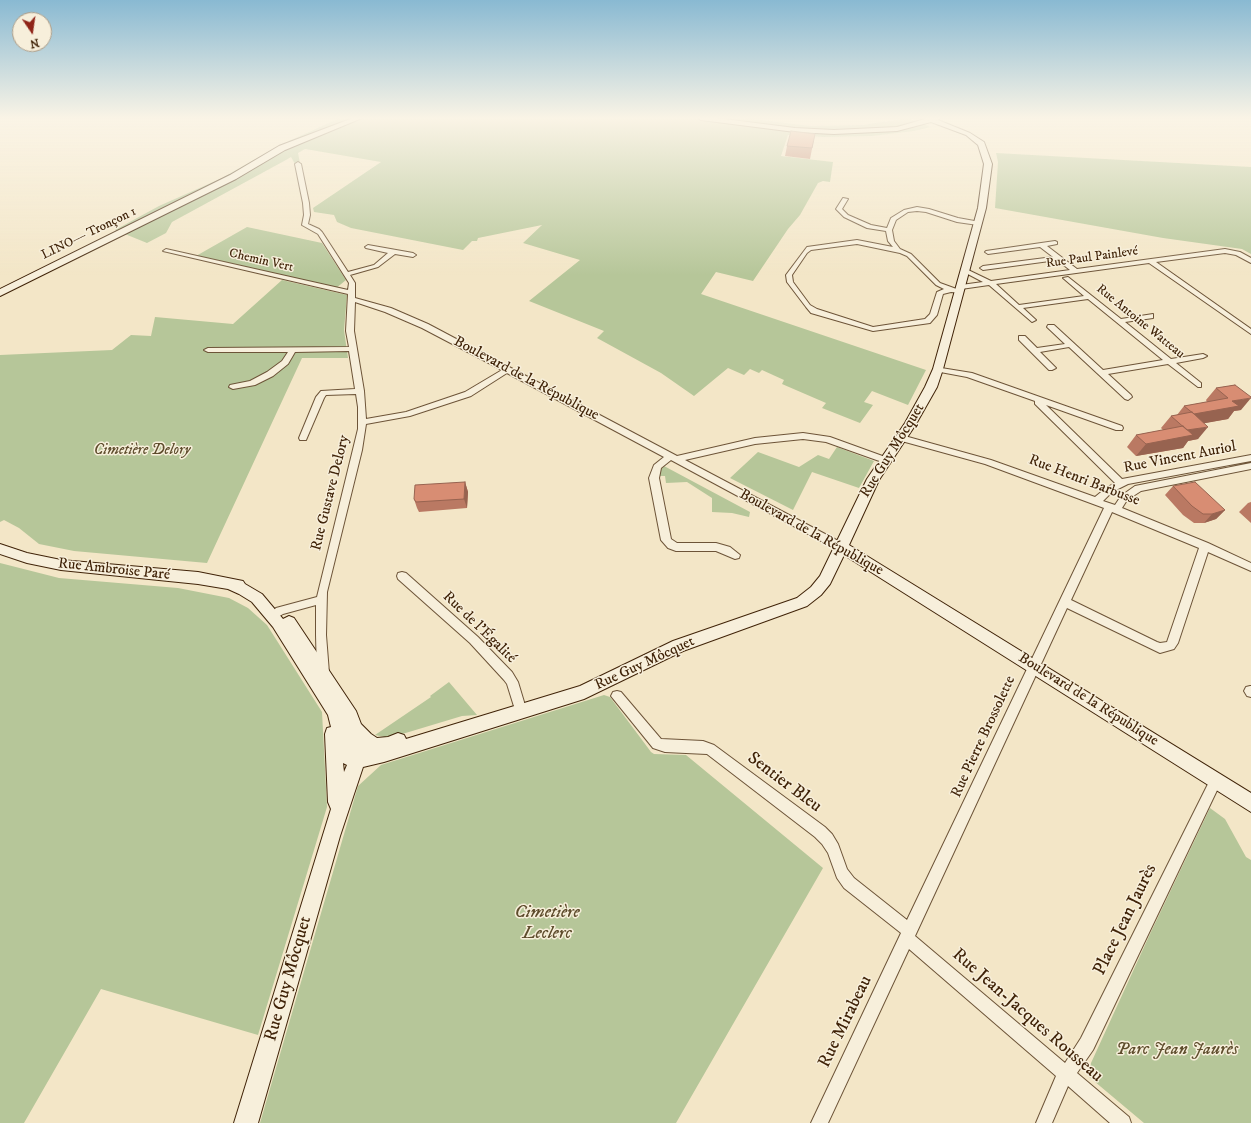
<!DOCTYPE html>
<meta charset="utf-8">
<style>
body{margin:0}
#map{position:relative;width:1251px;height:1123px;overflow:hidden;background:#f3e6c7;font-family:"IM FELL DW Pica",serif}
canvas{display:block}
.north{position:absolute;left:12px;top:12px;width:40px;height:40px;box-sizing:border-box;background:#f7efdb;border:1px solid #ae9d87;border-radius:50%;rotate:167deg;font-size:11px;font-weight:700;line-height:16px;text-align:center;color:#402308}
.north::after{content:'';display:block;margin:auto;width:14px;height:18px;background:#8f2418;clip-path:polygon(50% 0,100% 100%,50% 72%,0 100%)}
</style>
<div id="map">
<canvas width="1251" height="1123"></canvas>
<div class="north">N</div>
</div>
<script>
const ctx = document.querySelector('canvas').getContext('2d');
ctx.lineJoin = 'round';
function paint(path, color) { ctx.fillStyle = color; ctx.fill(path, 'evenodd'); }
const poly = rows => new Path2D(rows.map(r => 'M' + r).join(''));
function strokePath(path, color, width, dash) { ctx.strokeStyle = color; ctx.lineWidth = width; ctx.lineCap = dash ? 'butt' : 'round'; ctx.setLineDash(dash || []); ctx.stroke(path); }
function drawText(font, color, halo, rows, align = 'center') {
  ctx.font = font + ' "IM FELL DW Pica",serif'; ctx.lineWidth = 3; ctx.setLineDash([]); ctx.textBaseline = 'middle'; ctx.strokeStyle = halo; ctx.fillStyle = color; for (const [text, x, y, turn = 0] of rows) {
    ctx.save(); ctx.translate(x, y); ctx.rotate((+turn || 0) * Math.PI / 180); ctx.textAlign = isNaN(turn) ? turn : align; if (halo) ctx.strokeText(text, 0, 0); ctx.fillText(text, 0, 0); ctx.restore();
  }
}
const green = poly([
 [340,118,744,118,811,126,863,125,908,118,931,127,914,131,872,136,824,137,788,135,781,156,833,162,830,182,823,181,818,183,800,215,788,229,753,281,716,272,701,294,926,370,908,405,872,391,864,402,873,405,860,423,822,408,826,403,782,384,784,380,762,370,759,373,750,369,744,375,728,368,694,396,661,373,597,338,604,331,529,301,580,260,523,243,542,225,478,238,477,241,472,241,463,250,351,228,337,222,334,215,314,212,313,208,381,162,305,149,298,153,300,163,295,164,291,157,286,160,172,222,166,233,147,243,115,230,159,206,222,178,280,145],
 [996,153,1251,167,1251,254,1242,249,1163,238,995,208,998,162],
 [247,227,322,243,346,280,335,289,196,256],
 [282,280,347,295,344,330,348,358,302,358,207,563,74,551,39,544,19,528,4,520,0,522,0,355,112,350,131,335,151,336,155,317,233,324],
 [837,447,874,461,859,488,812,472,793,510,730,478,758,452,799,467,818,455,829,459],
 [664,466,750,512,749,517,732,513,712,512,712,498,687,482,666,483,665,476,658,476,659,470],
 [0,563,59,578,178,588,229,598,248,608,267,625,322,712,327,807,258,1035,101,989,24,1123,0,1123],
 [449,682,477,715,462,716,389,738,375,735,431,697,430,696],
 [604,695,610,697,651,752,654,754,686,755,823,868,676,1123,260,1123,358,786,381,765],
 [1210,808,1225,819,1246,857,1251,860,1251,1123,1144,1123,1088,1076,1091,1063,1150,934]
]);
const street = poly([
 [298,162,301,164,309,203,310,215,308,224,319,229,322,232,348,272,374,265,388,253,366,248,365,247,368,245,413,253,416,255,413,257,395,254,378,267,350,275,355,283,355,298,391,308,428,324,677,456,755,438,803,433,830,437,888,458,889,460,888,462,885,463,826,442,803,439,755,444,685,460,844,544,846,547,844,550,838,550,671,460,661,468,659,478,671,539,677,543,716,543,730,547,740,555,739,558,735,559,716,551,676,551,668,548,661,540,649,478,654,465,664,457,507,373,471,396,410,416,366,424,362,450,327,592,326,635,329,673,327,677,323,678,319,677,317,673,316,635,316,605,283,614,273,620,269,619,268,616,276,608,317,597,358,429,358,407,356,394,326,395,324,398,306,440,300,440,299,438,316,397,321,391,355,389,349,351,295,352,288,364,273,376,255,385,233,389,229,387,230,385,250,381,267,372,282,361,288,352,208,352,204,350,208,348,349,347,346,331,348,294,163,251,166,249,348,290,349,283,318,234,302,225,304,215,303,203,295,164,298,162],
 [355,302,385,312,422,328,502,370,465,392,406,412,366,419,364,391,354,331,355,302],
 [843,198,848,199,842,209,848,215,871,225,887,228,891,218,904,210,917,207,929,209,958,218,980,222,980,224,978,225,957,222,926,212,917,211,908,212,896,220,892,230,894,241,900,249,911,254,940,283,962,291,962,293,951,292,943,294,937,315,930,323,873,331,811,313,806,307,787,282,786,275,807,247,857,240,893,247,888,241,886,231,867,228,844,217,836,209,843,198],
 [857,244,900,253,907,256,936,285,944,289,937,292,930,314,925,319,873,327,817,309,810,305,793,282,792,275,807,253,811,250,857,244],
 [1055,241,1057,242,1057,244,1047,246,1077,269,1225,249,1240,252,1251,258,1251,263,1236,255,1225,253,1156,262,1251,329,1251,334,1149,263,996,284,1019,305,1084,296,1063,278,1068,277,1121,319,1153,314,1153,318,1125,322,1171,359,1203,354,1207,356,1203,358,1176,363,1201,383,1201,387,1198,387,1168,364,1108,374,1131,395,1132,397,1128,400,1125,399,1069,347,1040,352,1056,368,1052,370,1049,370,1019,340,1019,336,1025,336,1037,348,1065,344,1047,327,1048,325,1054,325,1103,370,1163,360,1088,299,1023,308,1036,320,1032,322,989,285,961,289,958,287,961,285,983,282,964,272,964,270,966,269,991,281,1070,270,1057,260,983,270,980,268,983,266,1053,257,1040,247,988,254,985,252,986,251,1055,241],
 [935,367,972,373,1122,426,1123,428,1122,430,1116,430,1046,405,1122,479,1251,455,1251,461,1128,484,1112,492,1103,501,1115,505,1121,496,1135,486,1251,463,1251,469,1141,491,1127,500,1122,508,1208,543,1251,563,1251,571,1208,552,1178,643,1174,649,1160,653,1067,608,915,936,1065,1063,1081,1038,1212,776,1216,774,1220,776,1222,780,1220,784,1093,1050,1077,1073,1129,1117,1131,1123,1110,1123,1068,1086,1052,1123,1036,1123,1056,1076,909,949,828,1123,811,1123,901,933,844,888,837,878,828,853,822,844,815,837,707,754,665,752,653,748,611,696,613,692,617,691,621,692,661,739,703,741,714,745,825,827,832,834,838,844,847,869,854,878,907,920,1104,508,985,464,898,440,897,438,901,435,991,460,1095,497,1106,488,1115,483,1035,404,1035,401,967,377,935,371,935,367],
 [1112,512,1199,548,1167,642,1160,643,1157,642,1071,600,1112,512],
 [402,572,406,573,478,637,512,672,518,682,527,712,525,716,521,717,517,716,507,684,504,680,470,643,398,579,397,576,398,573,402,572],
 [1250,686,1251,686,1251,697,1247,696,1244,691,1246,687,1250,686]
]);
const secondary = poly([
 [353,118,362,118,285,150,236,179,0,296,0,289,230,175,279,146,353,118],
 [698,118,716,118,795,128,834,130,897,127,925,119,924,118,940,118,938,120,970,133,984,142,992,164,986,208,943,369,937,387,916,424,879,480,849,545,1251,793,1251,812,844,555,830,584,821,595,807,606,683,651,584,699,384,762,363,767,340,836,258,1123,234,1123,331,809,328,802,325,734,327,728,331,727,328,715,273,627,252,602,239,594,228,589,198,584,61,570,27,563,0,554,0,544,27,553,61,560,198,572,243,581,245,584,262,594,283,619,289,616,294,618,356,711,361,724,371,734,377,738,388,737,398,733,404,735,406,739,580,686,673,641,797,598,811,587,820,576,867,479,905,423,925,387,933,369,978,208,984,164,978,145,966,135,931,122,897,131,834,134,795,132,701,120,698,118],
 [343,763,347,765,344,772,343,763]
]);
const wall = poly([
 [815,134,810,159,785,156,787,146],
 [1235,385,1241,410,1234,411,1228,419,1204,423,1198,439,1188,441,1183,448,1136,456,1127,447,1136,435,1163,430,1161,428,1171,416,1177,415,1184,406,1207,402,1206,400,1216,388],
 [465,482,468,492,467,508,419,512,417,508,414,499],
 [1173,486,1225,510,1216,519,1204,523,1194,523,1183,515,1165,495],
 [1251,502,1251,523,1239,512,1248,503]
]);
const shadedWall = poly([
 [1251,398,1241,410,1234,411,1228,419,1184,427,1194,414,1232,401],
 [1208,427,1198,439,1188,441,1183,448,1136,456,1146,444,1187,430],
 [465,482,468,492,467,508,464,499],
 [1225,510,1216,519,1204,523,1212,514]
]);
const building = poly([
 [791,131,815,134,812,148,787,146,791,131],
 [1235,385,1251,397,1251,398,1232,401,1239,406,1194,414,1184,406,1228,398,1216,388,1235,385],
 [1192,412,1208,427,1187,430,1171,416,1192,412],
 [1183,426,1193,435,1146,444,1136,435,1183,426],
 [465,482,464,499,416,502,414,499,415,485,465,482],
 [1195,482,1225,510,1212,514,1203,514,1192,506,1173,486,1195,482]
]);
const farStreetnames = [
 ["LINO— Tronçon 1",89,234,-26],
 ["Rue Paul Painlevé",1092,258,-8],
 ["Chemin Vert",261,261,13],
 ["Rue Antoine Watteau",1140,322,39]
];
const streetNames = [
 ["Boulevard de la République",526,379,28],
 ["Rue Guy Môcquet",893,451,-58],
 ["Rue Vincent Auriol",1180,458,-11],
 ["Rue Henri Barbusse",1084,481,21],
 ["Rue Gustave Delory",331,493,-76],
 ["Boulevard de la République",811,533,29],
 ["Rue Ambroise Paré",114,570,6],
 ["Rue de l'Égalité",479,628,44],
 ["Rue Guy Môcquet",645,664,-25],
 ["Boulevard de la République",1088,700,32],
 ["Rue Pierre Brossolette",984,737,-65]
];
const parkNames = [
 ["Cimetière Delory",142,451]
];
const nearStreetnames = [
 ["Sentier Bleu",784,783,37],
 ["Place Jean Jaurès",1126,920,-64],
 ["Rue Guy Môcquet",289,979,-74],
 ["Rue Jean-Jacques Rousseau",1027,1016,41],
 ["Rue Mirabeau",846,1022,-64]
];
const nearParknames = [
 ["Cimetière",547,913],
 ["Leclerc",547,934],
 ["Parc Jean Jaurès",1177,1050]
];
paint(green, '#b6c699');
strokePath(street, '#6d5438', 2);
strokePath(secondary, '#402308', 2);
paint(street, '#f7efdb');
paint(secondary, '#f7efdb');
paint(wall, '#ba7963');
paint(shadedWall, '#976350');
paint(building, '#d88d73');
strokePath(building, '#976350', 1);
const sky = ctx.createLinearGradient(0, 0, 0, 275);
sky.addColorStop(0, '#89b9d2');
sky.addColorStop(0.43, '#faf4e6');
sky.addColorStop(1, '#faf4e600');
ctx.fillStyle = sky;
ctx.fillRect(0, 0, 1251, 275);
drawText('13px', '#402308', '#f7efdb', farStreetnames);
drawText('15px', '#402308', '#f7efdb', streetNames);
drawText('italic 15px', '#5e4c2c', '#f7efdb', parkNames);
drawText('18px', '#402308', '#f7efdb', nearStreetnames);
drawText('italic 18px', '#5e4c2c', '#f7efdb', nearParknames);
</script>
